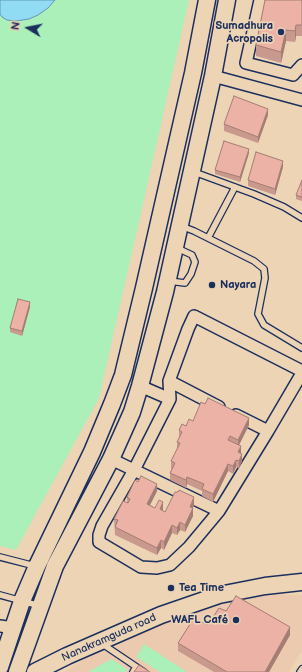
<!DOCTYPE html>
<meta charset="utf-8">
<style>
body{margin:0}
#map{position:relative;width:302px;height:672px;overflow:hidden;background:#edd4b5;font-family:"Balsamiq Sans",sans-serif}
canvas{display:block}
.north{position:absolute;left:8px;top:8px;width:40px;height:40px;-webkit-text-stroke:3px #edd4b5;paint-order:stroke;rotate:280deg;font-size:11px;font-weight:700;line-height:16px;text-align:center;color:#1b2f5e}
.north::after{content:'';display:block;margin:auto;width:14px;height:18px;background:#1b2f5e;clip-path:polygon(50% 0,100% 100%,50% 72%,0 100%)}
</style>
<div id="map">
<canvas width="302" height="672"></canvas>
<div class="north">N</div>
</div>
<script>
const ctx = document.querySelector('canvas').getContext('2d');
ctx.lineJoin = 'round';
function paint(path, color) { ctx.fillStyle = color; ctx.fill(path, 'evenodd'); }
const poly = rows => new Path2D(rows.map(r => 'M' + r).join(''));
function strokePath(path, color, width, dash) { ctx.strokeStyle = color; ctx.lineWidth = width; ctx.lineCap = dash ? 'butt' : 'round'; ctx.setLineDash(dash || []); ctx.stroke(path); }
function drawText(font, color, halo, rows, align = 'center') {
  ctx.font = font + ' "Balsamiq Sans",sans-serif'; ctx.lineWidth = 3.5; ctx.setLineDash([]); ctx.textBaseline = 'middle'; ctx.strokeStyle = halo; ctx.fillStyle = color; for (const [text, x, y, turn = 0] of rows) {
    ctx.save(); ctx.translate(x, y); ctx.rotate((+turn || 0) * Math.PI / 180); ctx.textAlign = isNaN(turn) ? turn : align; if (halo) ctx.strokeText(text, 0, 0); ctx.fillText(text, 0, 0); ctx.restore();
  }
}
const built = poly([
 [262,594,302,595,302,650,289,672,64,672,110,643,219,603]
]);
const green = poly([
 [0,0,189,0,99,398,16,550,0,546],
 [144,644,187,672,160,672,136,657],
 [111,659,127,669,126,672,88,672]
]);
const water = poly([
 [0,0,55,0,48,8,38,15,29,19,16,21,7,20,2,17,0,14,0,0]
]);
const lane = poly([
 [194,172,254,194,284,207,302,218],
 [181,226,194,231,254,261,264,269,265,278,258,314,264,325,302,348],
 [208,238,235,187],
 [169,281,185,283,191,274,195,262,192,255,177,248],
 [0,557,35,566],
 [0,595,40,606],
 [101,643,144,672],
 [133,672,136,667],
 [300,672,302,669]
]);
const street = poly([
 [260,0,246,63,293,75,302,65],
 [213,76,302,100],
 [169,381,188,329,194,316,302,371],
 [140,386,170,399],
 [268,431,302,373],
 [111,459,219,511,268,431,236,415],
 [219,511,189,547,170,565,157,568,141,567,99,542,99,535,102,526,134,470,170,399,169,381,219,407],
 [0,626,13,628]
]);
const secondary = poly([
 [0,667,22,601,37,566,92,452,112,404,123,375,144,288,193,73,207,0],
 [17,672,55,566,111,459,132,412,140,386,165,292,213,76,227,0],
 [35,672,67,656,161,615,219,595,265,586,302,582]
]);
const wall = poly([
 [302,0,302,36,296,36,295,42,286,41,281,63,256,56,256,45],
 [268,115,258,143,224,131,224,124],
 [249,153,240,182,215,174,215,170],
 [283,167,275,195,248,186,248,180],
 [302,180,302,201,296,199,296,195],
 [30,307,22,336,10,332,10,328],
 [193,421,249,425,239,445,241,454,242,461,239,468,236,467,233,474,228,471,213,502,202,496,202,491,187,484,186,488,170,480,170,473,172,469,171,469,171,461,177,449,177,442,179,438,179,430],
 [138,482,157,491,150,505,155,508,163,510,163,511,165,512,194,505,193,508,193,516,185,532,180,530,177,535,172,533,164,550,161,548,157,555,115,535,114,519,127,502,127,497],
 [208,625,290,635,269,672,214,672,178,651,178,643]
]);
const shadedWall = poly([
 [296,25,296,36,295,42,295,31],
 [286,30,286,41,281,63,281,52],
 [268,109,268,115,258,143,258,137],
 [249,149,249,153,240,182,240,177],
 [283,161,283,167,275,195,275,189],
 [30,302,30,307,22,336,22,331],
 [249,418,249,425,238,447,238,440],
 [241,446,241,454,238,452],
 [242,454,242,461,239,468,239,461],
 [236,460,236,467,233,474,233,466],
 [228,464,228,471,213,502,213,494],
 [187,477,187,484,186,488,186,480],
 [157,484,157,491,147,511,147,504],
 [194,497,194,505,190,514,190,507],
 [163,502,163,510,160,517,160,509],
 [193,508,193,516,185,532,185,525],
 [180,522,180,530,177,535,177,528],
 [172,525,172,533,164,550,164,542],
 [161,540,161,548,157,555,157,548],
 [290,627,290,635,269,672,265,672]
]);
const building = poly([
 [265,0,302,0,302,25,296,25,295,31,286,30,281,52,256,45,265,0],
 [234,96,268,109,258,137,224,124,234,96],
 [224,141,249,149,240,177,215,170,224,141],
 [256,152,283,161,275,189,248,180,256,152],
 [302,180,302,197,296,195,302,180],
 [18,299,30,302,22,331,10,328,18,299],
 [208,398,249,418,238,440,230,436,228,440,241,446,238,452,242,454,239,461,236,460,233,466,228,464,213,494,202,489,204,484,187,477,186,480,170,473,175,463,171,461,180,443,177,442,182,432,179,430,182,424,186,426,189,419,193,421,201,402,205,404,208,398],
 [141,476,157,484,147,504,155,508,159,500,163,502,160,509,165,512,175,492,178,492,179,490,194,497,190,507,193,508,185,525,180,522,177,528,172,525,164,542,161,540,157,548,115,527,118,520,114,519,123,501,128,503,130,499,127,497,135,480,138,482,141,476],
 [236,596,290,627,265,672,227,672,178,643,194,618,208,625,219,608,226,611,236,596],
 [139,665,150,672,134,672,139,665]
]);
const markers = [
 [281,32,4,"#1b2f5e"],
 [212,285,4,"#1b2f5e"],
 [171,588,4,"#1b2f5e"],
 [236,620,4,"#1b2f5e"]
];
const poiNames = [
 ["Sumadhura",273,26],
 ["Acropolis",273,39],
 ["Nayara",220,285,"left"],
 ["Tea Time",179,588,"left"],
 ["WAFL Café",228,620]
];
const streetNames = [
 ["Nanakramguda road",109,638,-24]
];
paint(built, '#eccab0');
paint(green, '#abefb9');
paint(water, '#91dcf2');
strokePath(water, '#6297b7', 1);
strokePath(lane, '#1b2f5e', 8);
strokePath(street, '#1b2f5e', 14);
strokePath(secondary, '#1b2f5e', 19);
strokePath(lane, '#edd4b5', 5.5);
strokePath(street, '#edd4b5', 11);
strokePath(secondary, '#edd4b5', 16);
paint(wall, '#ca998e');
paint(shadedWall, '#a47d74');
paint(building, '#ebb2a5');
strokePath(building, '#a47d74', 1);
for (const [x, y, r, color] of markers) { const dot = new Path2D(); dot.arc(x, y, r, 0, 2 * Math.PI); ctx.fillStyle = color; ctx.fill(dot); strokePath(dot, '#edd4b5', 1.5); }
drawText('bold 11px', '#1b2f5e', '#edd4b5', poiNames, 'right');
drawText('11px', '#1b2f5e', '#edd4b5', streetNames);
</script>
